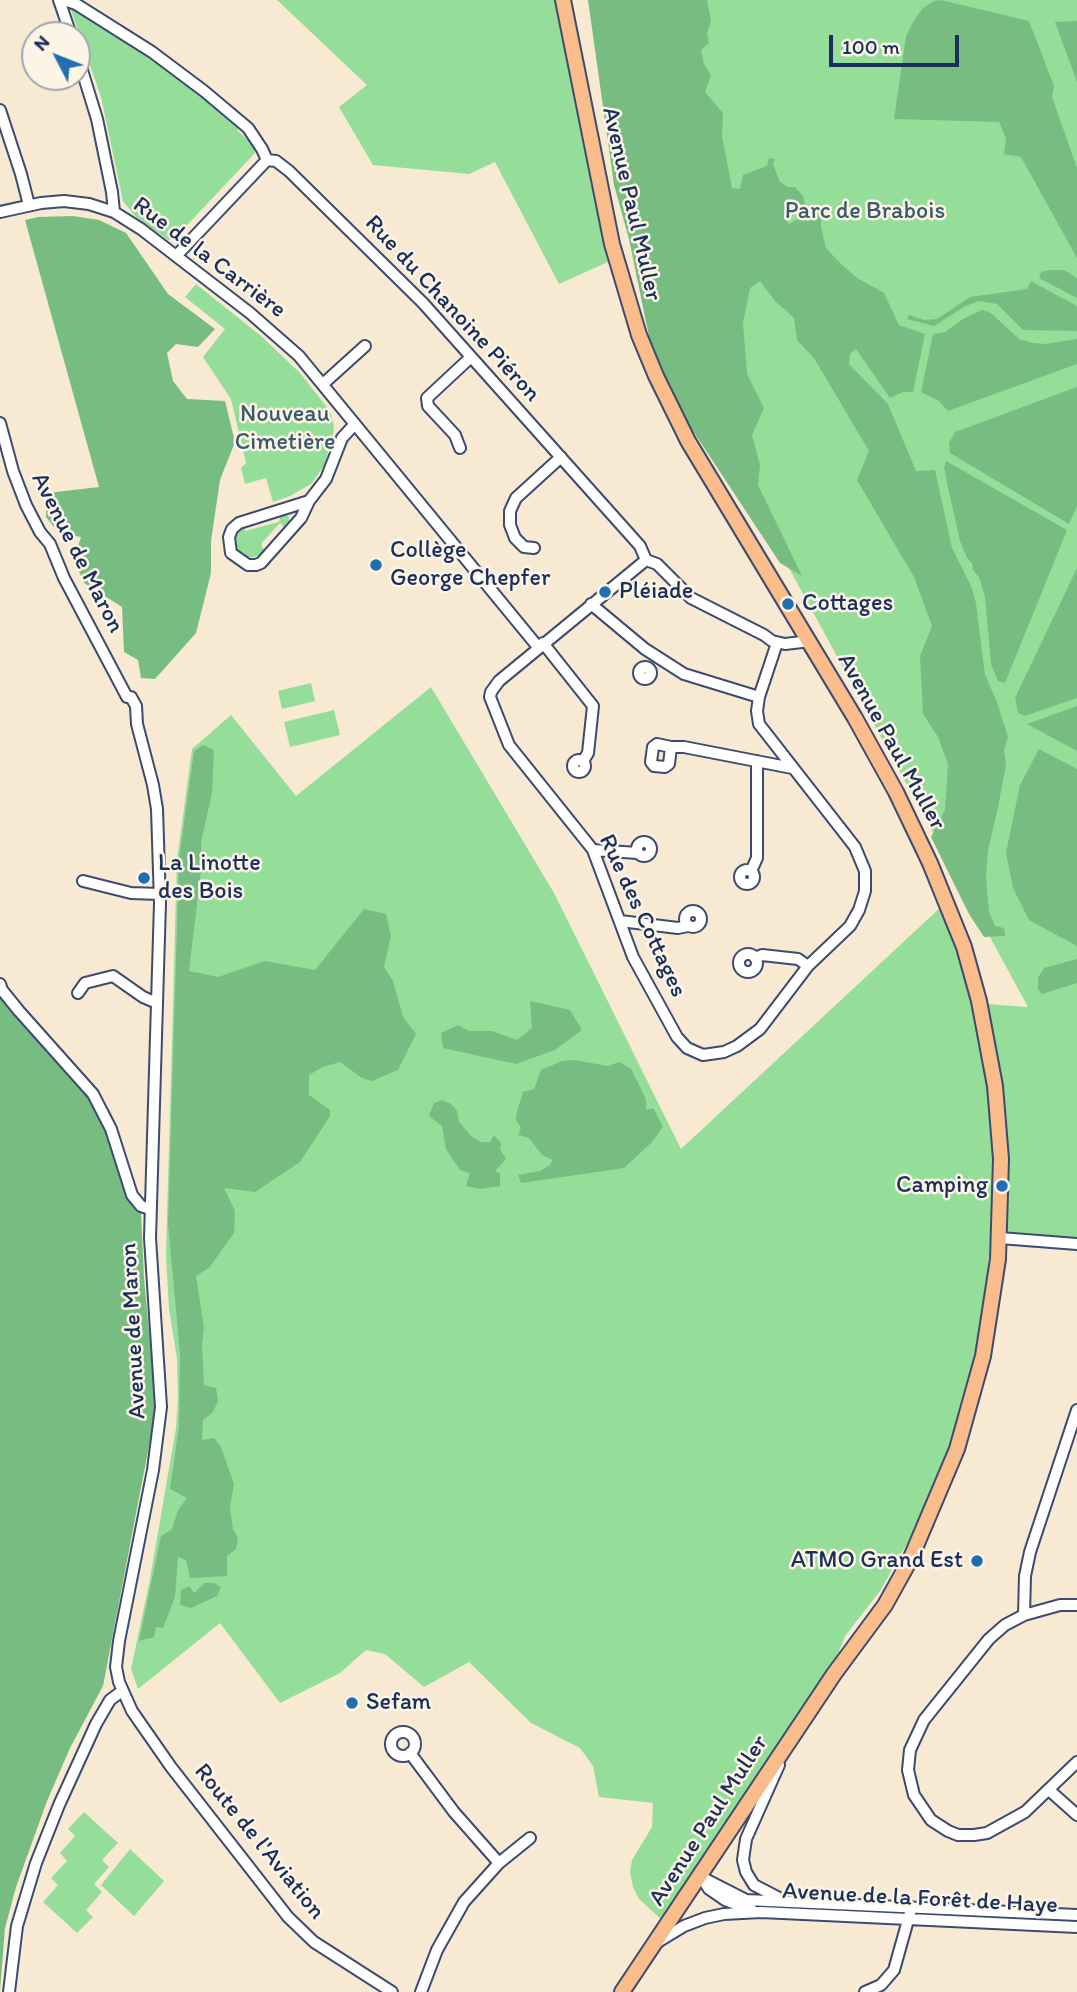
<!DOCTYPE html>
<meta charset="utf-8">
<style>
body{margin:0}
#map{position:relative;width:1077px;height:1992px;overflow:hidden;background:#f7e9d2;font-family:Itim,sans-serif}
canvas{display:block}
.north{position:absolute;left:21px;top:21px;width:70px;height:70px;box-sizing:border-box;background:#fcf5e5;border:2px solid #a2a6af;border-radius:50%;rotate:312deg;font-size:19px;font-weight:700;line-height:28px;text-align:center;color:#1b2f5e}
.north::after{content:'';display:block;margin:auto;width:24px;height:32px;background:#1f6fb2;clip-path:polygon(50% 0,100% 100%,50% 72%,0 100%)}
.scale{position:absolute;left:829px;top:35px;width:130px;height:32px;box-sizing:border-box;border:4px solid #1b2f5e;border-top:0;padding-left:9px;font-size:21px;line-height:24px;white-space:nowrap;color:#1b2f5e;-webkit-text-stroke:5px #fcf5e5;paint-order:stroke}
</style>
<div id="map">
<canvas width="1077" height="1992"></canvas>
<div class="north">N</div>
<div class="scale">100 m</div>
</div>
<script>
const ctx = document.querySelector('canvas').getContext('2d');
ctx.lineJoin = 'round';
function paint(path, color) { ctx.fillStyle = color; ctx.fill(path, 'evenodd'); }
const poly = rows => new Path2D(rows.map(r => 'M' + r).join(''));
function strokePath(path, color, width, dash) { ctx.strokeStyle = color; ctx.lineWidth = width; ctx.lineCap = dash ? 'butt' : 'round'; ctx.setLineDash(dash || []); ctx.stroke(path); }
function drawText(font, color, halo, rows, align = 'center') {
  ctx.font = font + ' Itim,sans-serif'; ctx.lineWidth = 5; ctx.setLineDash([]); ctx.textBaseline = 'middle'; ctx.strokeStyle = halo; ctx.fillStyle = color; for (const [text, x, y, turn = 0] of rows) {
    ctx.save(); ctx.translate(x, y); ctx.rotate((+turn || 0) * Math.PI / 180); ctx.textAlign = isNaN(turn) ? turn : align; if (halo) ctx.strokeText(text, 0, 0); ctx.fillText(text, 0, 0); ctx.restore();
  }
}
const green = poly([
 [277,0,557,0,610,261,559,284,495,162,469,174,373,165,339,107,367,85],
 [596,0,1077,0,1077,1239,991,1233,988,1264,990,1280,976,1356,946,1459,917,1526,880,1591,845,1636,836,1659,821,1682,661,1919,639,1899,633,1887,630,1872,632,1860,652,1827,653,1803,599,1797,593,1766,580,1748,531,1723,469,1662,424,1687,385,1654,366,1650,340,1673,280,1703,220,1623,138,1689,131,1669,150,1579,176,1428,178,1398,177,1359,169,1309,166,1255,177,860,192,749,231,715,296,796,431,687,554,893,681,1149,942,906,973,1003,1028,1007,759,513],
 [76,8,155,58,241,124,237,130,254,146,255,153,174,239,168,240,135,216,123,201,101,97,71,10],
 [196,284,261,336,300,373,330,411,334,426,333,434,324,466,311,484,290,496,273,502,266,478,245,484,241,468,246,463,231,399,203,357,225,329,185,297],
 [286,514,289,517,289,521,284,527,280,523,261,544,264,550,258,556,247,558,236,550,234,538,239,529,246,525,245,531,279,522,281,515],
 [311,683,315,701,282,709,278,691],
 [334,710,340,735,290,747,284,722],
 [84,1812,118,1843,102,1860,109,1867,94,1884,102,1892,86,1910,93,1917,77,1933,43,1902,58,1885,51,1878,67,1861,60,1853,75,1836,68,1829],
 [130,1849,164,1881,134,1916,101,1885]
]);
const forest = poly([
 [588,0,707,0,711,21,707,33,709,43,701,50,704,64,711,75,705,92,723,113,722,136,732,188,740,189,743,175,767,166,769,158,775,159,773,164,780,182,788,187,795,187,803,196,805,204,785,218,789,224,810,212,816,210,821,212,821,227,826,248,840,263,857,278,884,293,899,325,925,334,913,392,903,392,890,398,856,349,850,354,849,364,888,404,916,471,935,470,952,548,971,586,976,603,985,675,997,702,1008,737,1004,750,1006,765,998,807,988,850,986,878,989,912,995,926,1004,928,1005,936,984,937,969,914,931,837,945,810,948,764,938,737,923,714,920,656,932,626,914,577,857,480,869,451,814,358,797,340,794,318,775,301,760,281,750,288,743,323,747,374,764,408,752,435,760,465,758,485,802,576,780,563,670,396,652,351,629,239,614,185],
 [941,0,1029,21,1054,86,1052,97,1077,168,1077,258,1021,157,1004,154,1006,138,999,122,894,119,906,36,913,22,923,8,934,1],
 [1077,21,1077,82,1055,22],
 [73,216,99,220,126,233,168,294,215,329,198,347,176,344,167,353,173,381,187,399,225,401,235,442,220,480,211,541,211,573,196,633,155,679,141,678,138,660,124,652,122,607,84,583,74,559,81,537,59,533,46,517,47,493,99,487,25,220,38,217],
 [1049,270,1064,270,1077,278,1077,298,1039,278,1041,272],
 [1031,281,1077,306,1077,331,1023,330,997,304,978,301,964,307,934,326,907,319,909,315,924,320,937,319,970,297,1027,289],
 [982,310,991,313,1019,339,1033,343,1046,344,1077,339,1077,364,948,411,939,401,921,392,933,334,945,332,963,319],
 [1077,387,1077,506,1069,524,950,453,949,443,955,432],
 [946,461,1067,530,1005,683,998,681,991,664,985,597,979,577,973,570,972,563,967,558,960,541,949,492,944,467],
 [1077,568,1077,698,1025,716,1018,713,1015,698],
 [1077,706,1077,751,1027,724],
 [203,745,214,750,212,793,201,842,202,862,189,971,218,977,265,961,315,970,364,909,386,914,391,936,384,967,393,981,403,1017,416,1034,398,1070,372,1081,362,1078,340,1062,323,1067,309,1075,309,1095,330,1110,330,1116,300,1162,255,1192,224,1188,235,1211,234,1233,209,1268,196,1276,204,1328,202,1344,204,1385,216,1388,218,1401,213,1412,203,1420,202,1440,214,1438,221,1447,234,1484,230,1507,233,1529,238,1538,236,1549,227,1556,227,1576,190,1578,186,1560,178,1557,175,1597,163,1628,156,1627,154,1637,139,1641,161,1536,172,1529,178,1510,187,1498,170,1489,179,1426,180,1353,168,1224,179,859,194,751],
 [1039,749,1077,769,1077,946,1029,920,1013,888,1006,853,1020,785],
 [1077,959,1077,983,1042,994,1038,989,1038,978,1044,968],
 [0,991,90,1095,105,1121,132,1200,141,1213,144,1278,155,1396,152,1430,103,1686,70,1748,47,1801,16,1887,5,1928,0,1990],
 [530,1001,570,1010,582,1030,555,1050,516,1064,443,1048,441,1033,458,1025,469,1031,492,1031,517,1040,532,1028],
 [574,1060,608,1066,619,1062,631,1069,646,1099,646,1110,653,1108,663,1127,652,1142,624,1168,521,1183,518,1175,540,1171,550,1165,553,1160,542,1155,529,1138,518,1135,521,1128,516,1120,517,1111,523,1092,534,1089,541,1070,562,1061],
 [442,1100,451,1104,457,1111,459,1122,472,1137,481,1142,490,1142,494,1135,501,1143,500,1149,506,1159,495,1171,500,1173,500,1186,480,1189,466,1186,470,1173,460,1170,446,1149,442,1126,429,1116,434,1103],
 [205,1583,214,1583,221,1587,217,1596,191,1608,180,1605,181,1590,189,1586,194,1593]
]);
const minor = poly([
 [59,0,71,35],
 [60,2,64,0,76,4,152,52,204,91,248,128,262,149,267,160],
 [77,54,97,119,112,192,114,212],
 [0,110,21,174,29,205],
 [267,160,276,161,289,171,423,303,640,546,646,560],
 [0,212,41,203,64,201,89,204,114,212,141,229,250,313,299,356,538,647],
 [177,255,267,160],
 [323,384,365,346],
 [0,423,13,471,26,505,40,532,50,544,64,578,127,697,131,697,136,706,137,724,153,785,157,809,160,903,150,1238,161,1407,153,1470,119,1641,116,1667,119,1682,132,1711,171,1767,288,1917,314,1942,392,1992],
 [460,448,455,435,428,406,427,398,471,357],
 [309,501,239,523,232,529,229,537,231,553,248,565,256,565,261,563,301,518,309,501,326,479,342,438,355,424],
 [534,548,524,547,515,538,510,525,510,511,516,498,561,457],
 [646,560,499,681,491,692,490,697,509,745,593,850,633,957,677,1037,687,1048,703,1055,724,1052,737,1046,760,1029,808,966,850,926,859,910,865,891,865,871,855,847,759,724,757,711,759,697,777,643],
 [646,560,657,564,691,598,764,635,772,641,785,644,810,641],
 [591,604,645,649,684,674,759,697],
 [543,643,593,706,588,753,583,761],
 '639 673a6 6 0 1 1 12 0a6 6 0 1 1-12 0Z',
 [657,744,671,747,669,764,665,767,654,766,651,762,653,747,657,744],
 [671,747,684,747,792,768],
 '573 766a6 6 0 1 1 12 0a6 6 0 1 1-12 0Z',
 '637 849a7 7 0 1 1 14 0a7 7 0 1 1-14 0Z',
 [593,850,638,853],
 '740 877a7 7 0 1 1 14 0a7 7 0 1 1-14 0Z',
 [751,871,757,858,757,761],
 [83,881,131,893,160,894],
 '685 919a8 8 0 1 1 16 0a8 8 0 1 1-16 0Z',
 [620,921,678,928,688,926],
 '739 963a9 9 0 1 1 18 0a9 9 0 1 1-18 0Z',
 [755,958,762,955,798,959,808,966],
 [0,984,2,990,19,1011,93,1094,111,1129,132,1195,141,1206,150,1209],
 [78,993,85,983,113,976,143,997,157,1003],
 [1000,1238,1077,1244],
 [1077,1605,1060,1605,1024,1615,1005,1625,989,1639,924,1720,910,1750,908,1770,914,1795,931,1820,948,1831,958,1835,974,1835,987,1833,1025,1812,1077,1762],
 [1024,1615,1025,1576,1030,1552,1077,1410],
 '391 1744a12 12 0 1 1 24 0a12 12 0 1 1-24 0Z',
 [410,1753,454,1812,499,1863],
 [1049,1790,1077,1815],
 [701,1877,746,1900,1077,1915],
 [702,1878,709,1889,725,1900,752,1910],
 [779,1898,754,1885,746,1872,743,1860,746,1839,779,1765],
 [656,1943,684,1926,705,1918,724,1914,761,1912,1077,1927],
 [9,1992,17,1926,36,1863,59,1805,96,1724,110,1700,122,1691],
 [421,1992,437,1950,464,1902,499,1863,530,1838],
 [865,1992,881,1985,894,1970,910,1913]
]);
const major = poly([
 [563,0,612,244,639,335,656,376,688,441,855,718,896,792,930,863,964,947,979,1001,995,1086,1001,1159,998,1259,983,1356,957,1449,910,1560,885,1605,834,1674,622,1992]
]);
const markers = [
 [376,565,7,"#1f6fb2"],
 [605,592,7,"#1f6fb2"],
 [788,604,7,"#1f6fb2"],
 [144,878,7,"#1f6fb2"],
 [1002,1186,7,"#1f6fb2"],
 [977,1561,7,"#1f6fb2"],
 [352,1703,7,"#1f6fb2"]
];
const streetNames = [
 ["Avenue Paul Muller",631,204,77],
 ["Rue de la Carrière",209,258,37],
 ["Rue du Chanoine Piéron",452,309,47],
 ["Avenue de Maron",77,553,63],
 ["Avenue Paul Muller",891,742,61],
 ["Rue des Cottages",642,916,65],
 ["Avenue de Maron",134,1331,-93],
 ["Avenue Paul Muller",709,1821,-57],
 ["Route de l'Aviation",259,1842,51],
 ["Avenue de la Forêt de Haye",920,1899,3]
];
const parkNames = [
 ["Parc de Brabois",865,212],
 ["Nouveau",285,415],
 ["Cimetière",285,443]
];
const poiNames = [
 ["Collège",390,551],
 ["George Chepfer",390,579],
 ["Pléiade",619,592],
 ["Cottages",802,604],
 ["La Linotte",158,864],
 ["des Bois",158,892],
 ["Camping",988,1186,"right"],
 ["ATMO Grand Est",963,1561,"right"],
 ["Sefam",366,1703]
];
paint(green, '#94de9a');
paint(forest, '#77bd82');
strokePath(minor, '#3c4b6f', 14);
strokePath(major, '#3c4b6f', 18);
strokePath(minor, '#fff', 10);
strokePath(major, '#fabc8b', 14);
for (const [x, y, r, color] of markers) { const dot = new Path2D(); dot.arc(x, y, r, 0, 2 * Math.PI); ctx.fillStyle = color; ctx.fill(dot); strokePath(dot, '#fcf5e5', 2.5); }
drawText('24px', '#1b2f5e', '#fcf5e5', streetNames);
drawText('24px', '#395b6d', '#fcf5e5', parkNames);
drawText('24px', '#1b2f5e', '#fcf5e5', poiNames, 'left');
</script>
